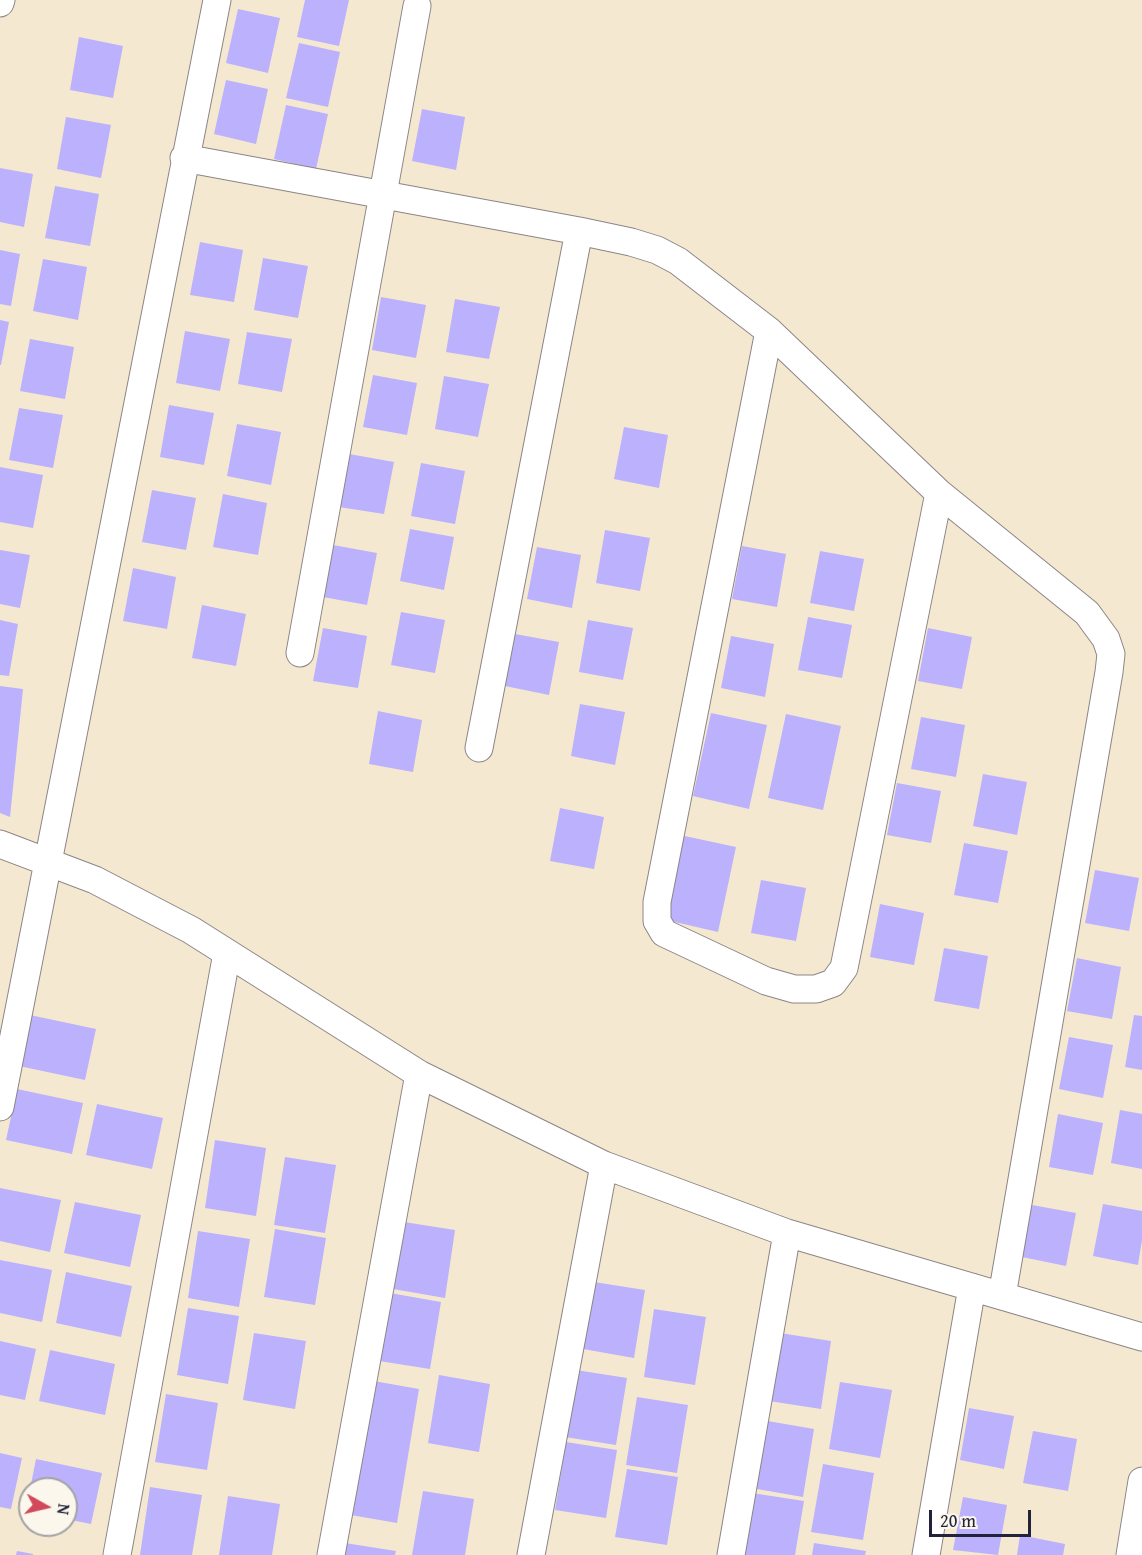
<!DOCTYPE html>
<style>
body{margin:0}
#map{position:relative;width:1142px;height:1555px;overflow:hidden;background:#f5e8d1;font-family:"Gentium Book Plus",serif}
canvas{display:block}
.north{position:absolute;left:18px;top:1477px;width:60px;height:60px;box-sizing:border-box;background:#fbf7ec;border:2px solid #a4a2a5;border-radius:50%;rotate:98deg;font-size:16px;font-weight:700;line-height:24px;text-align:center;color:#22223b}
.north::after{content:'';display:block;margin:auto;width:21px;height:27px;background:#d1495b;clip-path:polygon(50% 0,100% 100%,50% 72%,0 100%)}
.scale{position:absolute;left:929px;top:1510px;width:102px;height:27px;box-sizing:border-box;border:3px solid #22223b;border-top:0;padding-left:8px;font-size:18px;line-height:21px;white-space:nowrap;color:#22223b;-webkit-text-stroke:4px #fbf7ec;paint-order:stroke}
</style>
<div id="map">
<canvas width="1142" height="1555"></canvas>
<div class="north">N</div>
<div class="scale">20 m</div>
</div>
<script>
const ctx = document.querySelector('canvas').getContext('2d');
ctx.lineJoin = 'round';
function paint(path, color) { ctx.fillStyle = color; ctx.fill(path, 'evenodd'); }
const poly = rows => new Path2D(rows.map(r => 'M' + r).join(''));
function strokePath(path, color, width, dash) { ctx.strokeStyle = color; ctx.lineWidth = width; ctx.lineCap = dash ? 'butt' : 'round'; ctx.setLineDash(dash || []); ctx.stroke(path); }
const building = poly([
 [305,0,349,0,339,46,297,37],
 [238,9,280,18,268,73,226,63],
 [79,37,123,46,113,98,70,90],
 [299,43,340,52,328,107,286,98],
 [226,80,268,89,256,144,214,134],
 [286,105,328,114,316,169,274,159],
 [422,109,465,117,456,170,412,161],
 [66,117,111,125,101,178,57,169],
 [0,168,33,174,24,227,0,222],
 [55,186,99,194,90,246,45,238],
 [200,242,243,250,234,302,190,295],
 [0,250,20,254,11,306,0,304],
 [263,258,308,266,298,318,254,310],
 [43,259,87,267,78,320,33,311],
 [381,297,426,305,416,358,372,350],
 [455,299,500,307,489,359,446,352],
 [0,320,9,322,1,365,0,365],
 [185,331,230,339,220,391,176,383],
 [247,332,292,339,282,392,238,384],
 [30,339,74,347,65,399,20,391],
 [373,375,417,383,407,435,363,427],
 [444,376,489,384,478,437,435,429],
 [169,405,214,413,204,465,160,457],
 [19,408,63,415,53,468,9,460],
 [237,424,281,432,271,485,227,476],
 [624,427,668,435,659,488,614,479],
 [349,454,394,462,384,514,339,507],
 [421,463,465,471,455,524,411,516],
 [0,467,43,475,33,528,0,522],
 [152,490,196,498,186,550,142,542],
 [223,494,267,503,258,555,213,547],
 [410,529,454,537,444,590,400,581],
 [605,530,650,538,640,591,596,583],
 [333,545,377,553,367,605,323,597],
 [742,546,786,554,777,607,732,599],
 [537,547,581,555,572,608,527,599],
 [0,550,30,555,20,608,0,604],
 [820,551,864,559,854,611,810,603],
 [133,568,176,577,167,629,123,621],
 [202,605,246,614,236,666,192,658],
 [401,612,445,620,435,673,391,665],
 [808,617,852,625,842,678,798,670],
 [0,620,18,624,9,676,0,675],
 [588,620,633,628,623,680,579,672],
 [323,628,367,636,358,688,313,681],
 [928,628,972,637,962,689,918,681],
 [515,634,559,642,549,695,505,686],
 [731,636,774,644,765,697,721,688],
 [0,686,23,689,10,817,0,813],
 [580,704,625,712,615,765,571,756],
 [378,711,422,720,413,772,369,764],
 [711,713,767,725,749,809,693,796],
 [786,714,841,726,823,810,768,798],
 [921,717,965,725,956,777,911,769],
 [983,774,1027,782,1017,835,973,826],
 [897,783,941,791,931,843,887,835],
 [560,808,604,817,594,869,550,861],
 [680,835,736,847,718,932,662,919],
 [964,843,1008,851,998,903,954,895],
 [1095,870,1139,878,1129,931,1085,923],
 [761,880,806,888,796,941,751,933],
 [880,904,924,913,914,965,870,957],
 [944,948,988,956,979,1009,934,1001],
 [1077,958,1121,967,1112,1019,1067,1011],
 [30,1015,96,1029,85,1080,19,1066],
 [1134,1015,1142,1016,1142,1070,1125,1067],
 [1069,1037,1113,1045,1103,1098,1059,1089],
 [17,1089,83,1103,72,1154,6,1140],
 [97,1104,163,1118,152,1169,86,1155],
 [1120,1110,1142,1114,1142,1169,1111,1163],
 [1058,1114,1103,1123,1093,1175,1049,1167],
 [215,1140,266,1148,256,1216,205,1208],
 [285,1157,336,1165,325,1233,274,1225],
 [0,1188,61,1200,50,1252,0,1241],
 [75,1202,141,1215,130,1267,64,1253],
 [1103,1204,1142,1211,1142,1240,1138,1265,1093,1256],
 [1032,1205,1076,1213,1066,1266,1022,1257],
 [404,1222,455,1230,445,1298,393,1289],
 [275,1229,326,1238,315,1305,264,1297],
 [198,1231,250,1239,239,1307,188,1298],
 [0,1260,52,1270,42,1322,0,1313],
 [66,1272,132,1286,121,1337,56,1323],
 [594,1282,645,1290,634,1358,583,1349],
 [390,1293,441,1302,430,1369,379,1361],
 [188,1308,239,1316,228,1384,177,1375],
 [654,1309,706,1317,695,1385,644,1377],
 [254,1333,306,1341,295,1409,243,1400],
 [780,1333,831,1341,821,1409,769,1401],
 [0,1341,36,1349,25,1400,0,1395],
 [50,1350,115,1364,105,1415,39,1401],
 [576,1370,627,1378,616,1445,565,1437],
 [439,1375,490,1384,479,1452,428,1443],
 [368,1380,419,1389,397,1523,345,1514],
 [840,1382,892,1390,880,1458,829,1449],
 [166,1394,218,1403,207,1470,155,1462],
 [637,1397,688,1405,677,1473,626,1465],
 [969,1408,1014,1416,1004,1469,960,1460],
 [762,1420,814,1429,803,1497,751,1488],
 [1033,1431,1077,1439,1068,1491,1023,1483],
 [566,1442,617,1450,606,1518,555,1510],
 [0,1453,22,1458,11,1509,0,1507],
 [36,1459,102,1473,91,1524,66,1519,66,1489,30,1489],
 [823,1464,874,1473,863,1540,811,1532],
 [627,1469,678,1477,667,1545,615,1537],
 [150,1487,202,1495,192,1555,140,1555],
 [423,1491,474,1499,465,1555,412,1555],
 [30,1493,30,1512,25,1511],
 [752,1493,804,1501,795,1555,742,1555],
 [228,1496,280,1504,272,1555,219,1555],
 [963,1497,1007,1505,998,1555,953,1550],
 [1020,1535,1065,1544,1063,1555,1017,1555],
 [345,1543,396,1551,395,1555,343,1555],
 [814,1543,866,1551,865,1555,812,1555],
 [17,1551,33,1554,33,1555,16,1555]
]);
const street = poly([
 [0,3,1,0],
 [184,158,579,231,631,242,657,250,678,261,769,331,939,493,1087,613,1106,639,1111,654,1109,672,1002,1296],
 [769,331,657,902,657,921,664,933,766,981,794,989,816,989,833,983,844,968,939,493],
 [300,653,417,6],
 [479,748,579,231],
 [0,844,95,880,191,930,419,1074,604,1165,787,1233,1142,1337],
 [0,1107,217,0],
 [117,1555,227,953],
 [331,1555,419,1074],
 [531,1555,604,1165],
 [731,1555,787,1233],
 [926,1555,972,1287],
 [1130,1555,1142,1481]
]);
paint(building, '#bcb1fc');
strokePath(street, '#8c8586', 29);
strokePath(street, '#fff', 27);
</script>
